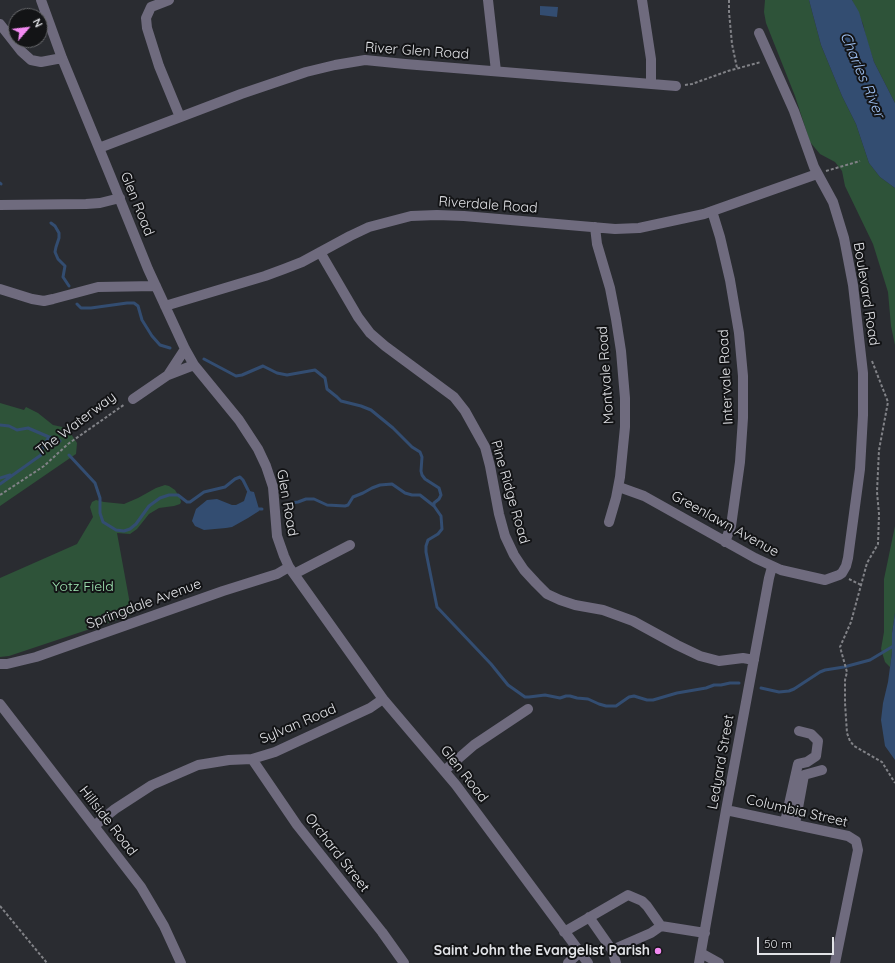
<!DOCTYPE html>
<style>
body{margin:0}
#map{position:relative;width:895px;height:963px;overflow:hidden;background:#2a2c31;font-family:Quicksand,sans-serif}
canvas{display:block}
.north{position:absolute;left:8px;top:8px;width:40px;height:40px;box-sizing:border-box;background:#131416;border:1px solid #66676a;border-radius:50%;rotate:62deg;font-size:11px;font-weight:700;line-height:16px;text-align:center;color:#e2e3e7}
.north::after{content:'';display:block;margin:auto;width:14px;height:18px;background:#f38af2;clip-path:polygon(50% 0,100% 100%,50% 72%,0 100%)}
.scale{position:absolute;left:757px;top:937px;width:77px;height:18px;box-sizing:border-box;border:2px solid #e2e3e7;border-top:0;padding-left:5px;font-size:12px;line-height:14px;white-space:nowrap;color:#e2e3e7;-webkit-text-stroke:3px #131416;paint-order:stroke}
</style>
<div id="map">
<canvas width="895" height="963"></canvas>
<div class="north">N</div>
<div class="scale">50 m</div>
</div>
<script>
const ctx = document.querySelector('canvas').getContext('2d');
ctx.lineJoin = 'round';
function paint(path, color) { ctx.fillStyle = color; ctx.fill(path, 'evenodd'); }
const poly = rows => new Path2D(rows.map(r => 'M' + r).join(''));
function strokePath(path, color, width, dash) { ctx.strokeStyle = color; ctx.lineWidth = width; ctx.lineCap = dash ? 'butt' : 'round'; ctx.setLineDash(dash || []); ctx.stroke(path); }
function drawText(font, color, halo, rows, align = 'center') {
  ctx.font = font + ' Quicksand,sans-serif'; ctx.lineWidth = 4; ctx.setLineDash([]); ctx.textBaseline = 'middle'; ctx.strokeStyle = halo; ctx.fillStyle = color; for (const [text, x, y, turn = 0] of rows) {
    ctx.save(); ctx.translate(x, y); ctx.rotate((+turn || 0) * Math.PI / 180); ctx.textAlign = isNaN(turn) ? turn : align; if (halo) ctx.strokeText(text, 0, 0); ctx.fillText(text, 0, 0); ctx.restore();
  }
}
const green = poly([
 [765,0,809,0,821,45,842,96,856,124,869,163,880,177,895,188,895,345,891,326,888,292,873,244,845,186,842,171,835,162,820,154,810,142,795,96,766,23,764,12],
 [852,0,895,0,895,103,874,62,866,38,863,24],
 [0,403,24,410,26,407,38,413,53,425,67,428,77,443,76,454,0,506],
 [165,485,169,486,175,490,180,498,181,502,180,504,174,506,159,508,149,514,137,529,130,534,117,533,132,615,9,656,0,657,0,578,77,544,93,517,90,507,92,502,96,500,104,502,124,504,138,498,156,488],
 [895,526,895,613,892,633,892,652,890,667,885,662,881,649,884,632,884,579]
]);
const water = poly([
 [809,0,852,0,859,12,874,62,895,103,895,188,880,177,869,163,856,124,842,96,821,45],
 [540,6,558,7,557,17,540,15],
 [249,491,254,492,259,509,259,511,248,518,232,527,226,528,204,530,195,526,192,521,196,509,207,500,217,499,232,505,236,505,244,501,247,492],
 [895,613,895,760,885,746,881,720,883,703,888,682,892,652,892,633]
]);
const stream = poly([
 [0,183,1,184],
 [51,223,55,226,59,233,59,238,56,247,55,252,58,259,65,266,63,277,69,286],
 [77,304,81,308,91,308,127,303,134,303,138,306,142,320,152,336,160,345,170,348],
 [204,359,236,376,242,375,263,366,277,373,287,375,315,370,325,378,327,389,337,397,341,401,361,406,371,410,393,428,412,447,420,452,422,457,421,471,422,475,425,479,439,488,441,495,439,499,434,503,434,506,441,516,442,529,438,534,428,540,426,546,426,552,437,607,491,664,508,685,525,697,529,697,545,695,560,698,566,696,570,696,577,698,588,699,599,704,606,706,616,706,629,697,634,696,647,700,653,700,677,693,706,688,714,685,721,685,730,683,739,683],
 [0,425,9,426,17,430,28,428,49,437],
 [69,455,95,483,100,498,100,513,103,522,116,530,124,531,130,529,136,524,149,506,160,498,169,495,178,495,187,502,190,502,204,492,225,487,235,479,240,477,243,480,250,494],
 [0,478,10,475],
 [0,484,41,455,43,446,49,437,56,438,60,441],
 [283,504,298,502,306,499,314,499,327,505,345,506,348,505,353,497,363,493,372,488,380,485,392,484,405,493,412,495,420,495,434,506],
 [256,509,262,509],
 [761,688,779,692,789,691,794,689,820,672,825,670,844,667,870,660,895,645]
]);
const path = poly([
 [729,0,729,12,732,44,737,68],
 [685,85,692,84,728,71,761,62],
 [826,171,860,161],
 [872,361,888,402,879,450,877,492,879,514,878,544,867,563,851,622,840,647,847,672,845,680,845,703,847,733,850,741,854,746,882,762,895,783],
 [0,495,44,466,68,444,125,404],
 [849,579,861,585],
 [0,906,47,963]
]);
const minor = poly([
 [41,0,62,58,110,175,148,269,185,349,194,365,239,420,258,449,266,466,273,487,277,536,284,556,289,567,383,699,456,785,588,963],
 [169,0,151,7,146,18,147,28,159,66,180,117],
 [488,0,496,71],
 [642,0,651,59,651,84],
 [0,24,21,51,31,60,41,62,62,58],
 [99,148,241,94,306,72,335,65,365,60,405,64,676,86],
 [0,205,86,204,100,203,120,198],
 [712,211,720,237,730,280,739,333,743,376,743,418,740,462,731,526,725,542],
 [595,227,597,244,610,288,616,319,621,351,625,398,625,427,620,477,616,498,609,522],
 [320,252,358,317,370,333,385,346,454,397,465,411,485,447,490,466,499,514,505,536,514,555,524,570,536,583,547,594,560,600,575,605,603,610,633,621,677,645,700,656,719,661,743,658,754,660],
 [0,289,32,299,44,301,53,299,98,287,156,286],
 [165,306,265,276,284,269,302,262,350,236,369,227,411,216,437,215,464,216,615,229,639,228,704,214,817,174],
 [168,375,185,349],
 [133,399,168,375,194,365],
 [619,487,644,496,755,558,781,570,825,580,839,575,842,573,846,566,848,558,860,469,863,415,863,373,853,285,844,238,833,202,814,167,794,111,759,33],
 [294,574,350,545],
 [0,664,7,664,36,657,223,591,277,574,289,567],
 [0,704,141,887,164,926,181,963],
 [252,759,297,825,382,932,404,963],
 [444,771,474,745,528,709],
 [726,810,848,836,856,841,858,850,835,963],
 [785,822,798,764,807,762,816,756,818,741,811,734,799,731],
 [795,824,804,775,822,770],
 [94,826,115,809,152,785,198,765,229,760,252,759,275,752,370,708,383,699],
 [589,917,612,950],
 [564,932,628,895,642,901,647,906,661,926,705,933],
 [701,953,719,963],
 [568,963,580,952],
 [616,963,612,950,651,933,661,926],
 [699,963,726,810,769,578,772,567]
]);
const markers = [
 [658,951,4,"#f38af2"]
];
const streetNames = [
 ["River Glen Road",417,51,4],
 ["Glen Road",137,204,68],
 ["Riverdale Road",488,205,4],
 ["Boulevard Road",866,294,81],
 ["Montvale Road",606,375,-94],
 ["Intervale Road",726,377,-93],
 ["The Waterway",76,424,-37],
 ["Pine Ridge Road",510,492,74],
 ["Glen Road",287,503,80],
 ["Greenlawn Avenue",725,524,29],
 ["Springdale Avenue",144,604,-20],
 ["Sylvan Road",298,724,-23],
 ["Ledyard Street",721,762,-80],
 ["Glen Road",464,774,52],
 ["Columbia Street",797,811,13],
 ["Hillside Road",108,821,52],
 ["Orchard Street",337,853,52]
];
const parkNames = [
 ["Yotz Field",83,587]
];
const poiNames = [
 ["Saint John the Evangelist Parish",650,951]
];
const waterNames = [
 ["Charles River",862,75,67]
];
paint(green, '#2e5339');
paint(water, '#334d71');
strokePath(stream, '#334d71', 3);
strokePath(path, '#818287', 2, [3, 2]);
strokePath(minor, '#6f6b7e', 10);
for (const [x, y, r, color] of markers) { const dot = new Path2D(); dot.arc(x, y, r, 0, 2 * Math.PI); ctx.fillStyle = color; ctx.fill(dot); strokePath(dot, '#131416', 1.5); }
drawText('14px', '#e2e3e7', '#131416', streetNames);
drawText('14px', '#a1e7b4', '#131416', parkNames);
drawText('bold 14px', '#e2e3e7', '#131416', poiNames, 'right');
drawText('italic 15px', '#a0c2f4', '#131416', waterNames);
</script>
